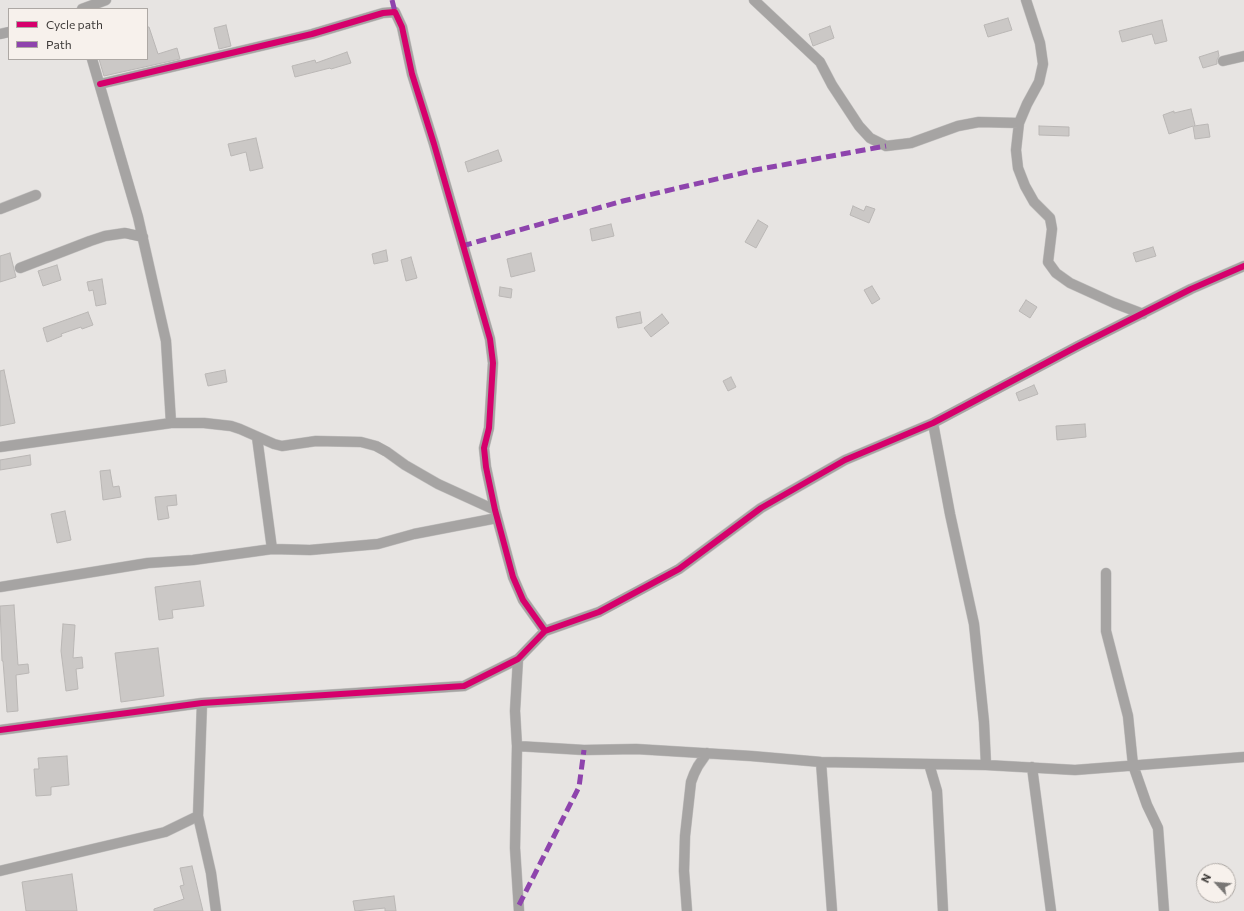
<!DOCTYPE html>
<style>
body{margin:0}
#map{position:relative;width:1244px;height:911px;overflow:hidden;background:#e7e4e2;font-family:Commissioner,sans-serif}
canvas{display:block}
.legend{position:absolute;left:8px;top:8px;width:140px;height:52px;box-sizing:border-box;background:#f7f1ec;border:1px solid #ada8a4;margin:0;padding:5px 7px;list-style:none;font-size:12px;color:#3d3a38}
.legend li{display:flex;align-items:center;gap:8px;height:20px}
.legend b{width:20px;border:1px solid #ada8a4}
.north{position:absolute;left:1196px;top:863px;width:40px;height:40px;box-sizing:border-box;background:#f7f1ec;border:1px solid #ada8a4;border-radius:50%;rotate:296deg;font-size:11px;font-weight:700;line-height:16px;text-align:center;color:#3d3a38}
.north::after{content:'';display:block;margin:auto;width:14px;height:18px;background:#787674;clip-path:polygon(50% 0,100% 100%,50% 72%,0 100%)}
</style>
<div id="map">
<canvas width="1244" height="911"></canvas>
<ul class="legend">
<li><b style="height:5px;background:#d6006c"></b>Cycle path</li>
<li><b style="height:5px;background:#8e44ad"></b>Path</li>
</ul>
<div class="north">N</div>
</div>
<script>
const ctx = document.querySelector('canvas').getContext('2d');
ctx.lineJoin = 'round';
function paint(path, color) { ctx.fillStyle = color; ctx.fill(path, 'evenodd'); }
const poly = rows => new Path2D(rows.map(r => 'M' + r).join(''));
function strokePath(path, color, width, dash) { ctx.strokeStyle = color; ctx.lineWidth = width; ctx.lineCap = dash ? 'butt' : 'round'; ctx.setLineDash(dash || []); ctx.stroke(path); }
const building = poly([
 [1008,18,1012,30,988,37,984,25,1008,18],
 [1162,20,1167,41,1155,44,1152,34,1122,42,1119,31,1162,20],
 [226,25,231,46,219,49,214,28,226,25],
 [830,26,834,38,813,46,809,34,830,26],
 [147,27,149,27,158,54,177,48,180,59,104,76,99,59,147,59,147,27],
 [1218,51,1219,56,1217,60,1217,64,1203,68,1199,57,1218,51],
 [347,52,351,63,331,69,330,68,295,77,292,66,315,60,316,63,347,52],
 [1191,109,1195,125,1194,126,1208,124,1210,137,1195,139,1193,126,1169,134,1163,115,1174,111,1174,113,1191,109],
 [1039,126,1069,127,1069,136,1039,135,1039,126],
 [256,138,263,168,250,171,246,152,231,156,228,144,256,138],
 [498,150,502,161,468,172,465,162,498,150],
 [853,206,864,211,866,206,875,209,869,223,850,215,853,206],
 [758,220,768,226,756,248,745,242,758,220],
 [611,224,614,236,592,241,590,229,611,224],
 [1153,247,1156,256,1136,262,1133,253,1153,247],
 [386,250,388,261,374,264,372,254,386,250],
 [10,253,16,277,0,282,0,256,10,253],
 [531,253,535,271,511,277,507,259,531,253],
 [411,257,417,278,406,281,401,260,411,257],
 [57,265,61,280,43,286,38,271,57,265],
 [102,279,106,304,96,306,93,290,89,291,87,282,102,279],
 [872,286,880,299,872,304,864,290,872,286],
 [500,287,512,289,511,298,499,296,500,287],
 [1026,300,1037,307,1030,318,1019,311,1026,300],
 [88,312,93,325,82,329,81,327,61,334,62,336,47,342,43,328,88,312],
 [640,312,642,323,618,328,616,317,640,312],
 [662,314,669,323,651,337,644,328,662,314],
 [4,370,15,423,0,426,0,371,4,370],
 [225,370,227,382,208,386,205,374,225,370],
 [731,377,736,387,728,391,723,381,731,377],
 [1034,385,1038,394,1019,401,1016,393,1034,385],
 [1085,424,1086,437,1057,440,1056,426,1085,424],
 [30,455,31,465,0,470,0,460,30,455],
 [110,470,113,487,119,486,121,497,103,500,100,471,110,470],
 [176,495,177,505,167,506,169,518,158,520,155,497,176,495],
 [65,511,71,540,57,543,51,514,65,511],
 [200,581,204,606,172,610,173,618,159,620,155,587,200,581],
 [14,605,18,665,28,664,29,673,16,675,18,711,7,712,3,661,2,661,0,606,14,605],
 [63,624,75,625,73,658,82,657,83,668,76,669,78,689,66,691,61,651,63,624],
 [158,648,164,696,121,702,115,653,158,648],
 [67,756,69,785,51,787,51,795,36,796,34,769,39,769,38,758,67,756],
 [192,866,203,911,154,911,154,909,184,899,180,886,184,885,180,868,192,866],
 [72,874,77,911,26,911,22,882,72,874],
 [394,896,396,911,385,911,385,908,355,911,353,901,394,896]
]);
const street = poly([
 [754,0,820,62,832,85,859,126,870,138,886,146,911,143,958,126,979,122,1019,123],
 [1026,0,1040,43,1043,64,1039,82,1027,104,1019,123,1016,150,1018,168,1025,186,1034,202,1050,218,1052,229,1048,262,1056,273,1070,283,1114,303,1143,314],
 [82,9,106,0],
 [0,34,9,32],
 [92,59,138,217,166,341,171,423],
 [1223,61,1244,56],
 [100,84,312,34,383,13,395,12,402,27,412,74,434,144,490,339,493,363,489,428,484,448,486,467,495,510,513,577,523,600,545,631],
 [0,209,36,195],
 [20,268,90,241,105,236,125,233,143,237],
 [933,423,950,514,974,624,984,722,986,765],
 [257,437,272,549],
 [0,447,171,423,204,423,231,426,240,429,274,444,282,446,316,441,361,442,376,446,387,452,405,465,438,484,495,510],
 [1106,573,1106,631,1128,716,1133,765,1147,805,1158,828,1164,911],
 [0,587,148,563,193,560,272,549,310,550,378,544,414,534,497,518],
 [518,659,515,711,517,746,515,848,519,911],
 [202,703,198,816,211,873,216,911],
 [0,730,202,703,464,686,518,659,545,631,599,612,679,569,761,508,845,460,933,423,1078,346,1191,289,1244,266],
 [517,746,584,750,636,749,751,756,821,762,986,765,1075,770,1244,757],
 [821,762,832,911],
 [929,764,937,791,943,911],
 [1032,767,1051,911],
 [0,871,165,832,198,816],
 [687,911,684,871,685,836,691,782,694,774,698,766,707,753]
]);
const quiet = poly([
 [392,0,395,12],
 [462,246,623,201,755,170,886,146],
 [519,905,579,787,584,750]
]);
const cycleway = poly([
 [100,84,312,34,383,13,395,12,402,27,412,74,434,144,490,339,493,363,489,428,484,448,486,467,495,510,513,577,523,600,545,631],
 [0,730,202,703,464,686,518,659,545,631,599,612,679,569,761,508,845,460,933,423,1078,346,1191,289,1244,266]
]);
paint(building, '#cbc8c6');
strokePath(building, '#bab7b5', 1);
strokePath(street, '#c4c2c1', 11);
strokePath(street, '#a6a4a3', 10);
strokePath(quiet, '#8e44ad', 5, [10, 5]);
strokePath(cycleway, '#d6006c', 6);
</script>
